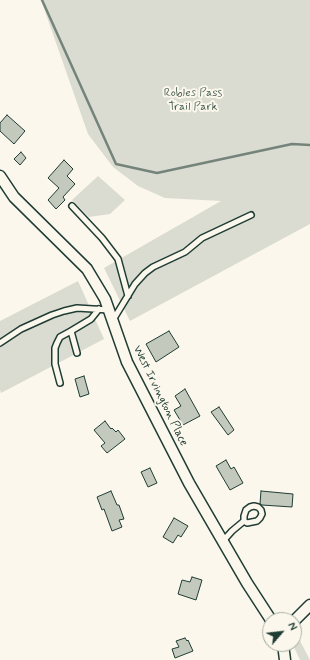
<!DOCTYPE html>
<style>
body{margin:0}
#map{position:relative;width:310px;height:660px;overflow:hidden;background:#fbf7ec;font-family:Mynerve,sans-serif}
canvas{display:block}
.north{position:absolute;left:262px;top:612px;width:40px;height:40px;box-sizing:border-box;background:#fbf7ec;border:1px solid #a3ada2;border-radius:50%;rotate:62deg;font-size:11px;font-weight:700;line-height:16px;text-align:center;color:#1f3d34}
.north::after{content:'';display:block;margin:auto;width:14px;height:18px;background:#1f3d34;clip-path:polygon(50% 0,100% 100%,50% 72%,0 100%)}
</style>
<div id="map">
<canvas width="310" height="660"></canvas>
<div class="north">N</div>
</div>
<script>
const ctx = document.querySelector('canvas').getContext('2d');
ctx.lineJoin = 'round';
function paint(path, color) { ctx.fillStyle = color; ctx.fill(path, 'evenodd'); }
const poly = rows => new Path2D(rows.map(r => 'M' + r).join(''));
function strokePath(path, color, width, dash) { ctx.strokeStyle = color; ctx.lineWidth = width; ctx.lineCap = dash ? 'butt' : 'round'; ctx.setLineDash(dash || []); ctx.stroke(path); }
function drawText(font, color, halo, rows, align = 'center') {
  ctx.font = font + ' Mynerve,sans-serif'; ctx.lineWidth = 4; ctx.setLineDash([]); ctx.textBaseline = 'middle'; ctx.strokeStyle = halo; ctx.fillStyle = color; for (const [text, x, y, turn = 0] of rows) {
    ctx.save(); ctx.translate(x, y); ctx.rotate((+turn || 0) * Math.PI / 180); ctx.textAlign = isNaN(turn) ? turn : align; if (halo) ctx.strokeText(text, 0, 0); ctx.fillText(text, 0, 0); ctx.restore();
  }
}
const green = poly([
 [41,0,310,0,310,224,130,321,104,268,221,201,165,198,138,186,113,167,88,134],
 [98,176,125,200,110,214,89,217,72,200],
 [78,281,104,339,1,393,0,390,0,321],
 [298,637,310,660,300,660,293,645]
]);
const stream = poly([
 [42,0,116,164,157,173,292,144,310,145]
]);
const building = poly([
 [7,115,25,131,14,144,0,131,0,123,7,115],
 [21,152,26,158,20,165,14,159,21,152],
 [64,160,73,169,67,176,75,184,63,197,65,200,56,209,48,200,59,188,48,178,64,160],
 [169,331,179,347,156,362,146,344,169,331],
 [84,376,89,394,80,397,75,379,84,376],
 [185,389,200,416,183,425,174,410,181,406,175,396,185,389],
 [219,407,234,430,228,435,211,412,219,407],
 [105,421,111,429,112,428,116,432,118,430,125,439,107,453,101,446,105,443,94,430,105,421],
 [226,460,231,469,234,467,243,483,230,490,216,466,226,460],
 [150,468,157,483,148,487,141,472,150,468],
 [111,491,117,505,119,505,124,519,119,520,122,527,112,531,104,509,102,510,97,497,111,491],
 [261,491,293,494,292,507,262,505,260,504,261,491],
 [174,518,188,526,181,537,178,535,173,543,163,537,174,518],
 [192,577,202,580,196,600,178,594,182,580,190,582,192,577],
 [185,638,187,641,188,640,193,651,175,658,172,649,179,647,176,641,185,638]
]);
const service = poly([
 [72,206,102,238,118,259,128,296],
 [113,320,135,284,145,273,153,267,185,252,202,238,251,215],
 [0,343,21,329,52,315,64,311,77,308,109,310],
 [77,353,71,331,91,319,99,309],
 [60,383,55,364,55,348,57,343,60,337,71,331],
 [223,541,232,531,244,521,244,516,246,510,250,507,254,506,258,507,261,510,262,514,260,518,257,521,247,523,244,521]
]);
const minor = poly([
 [0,176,14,197,87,269,105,299,127,362,189,483,247,583,271,620],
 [294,621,310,605],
 [283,644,285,660]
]);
const parkNames = [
 ["Robles Pass",193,93],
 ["Trail Park",193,107]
];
const streetNames = [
 ["West Irvington Place",160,396,64]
];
paint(green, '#dbdcd1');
strokePath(stream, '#74847b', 2.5);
paint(building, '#c4c9be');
strokePath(building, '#1f3d34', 1);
strokePath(service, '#1f3d34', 8);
strokePath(minor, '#1f3d34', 13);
strokePath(service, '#fbf7ec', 5);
strokePath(minor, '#fbf7ec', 10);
drawText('12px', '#455d53', '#fbf7ec', parkNames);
drawText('12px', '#1f3d34', '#fbf7ec', streetNames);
</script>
